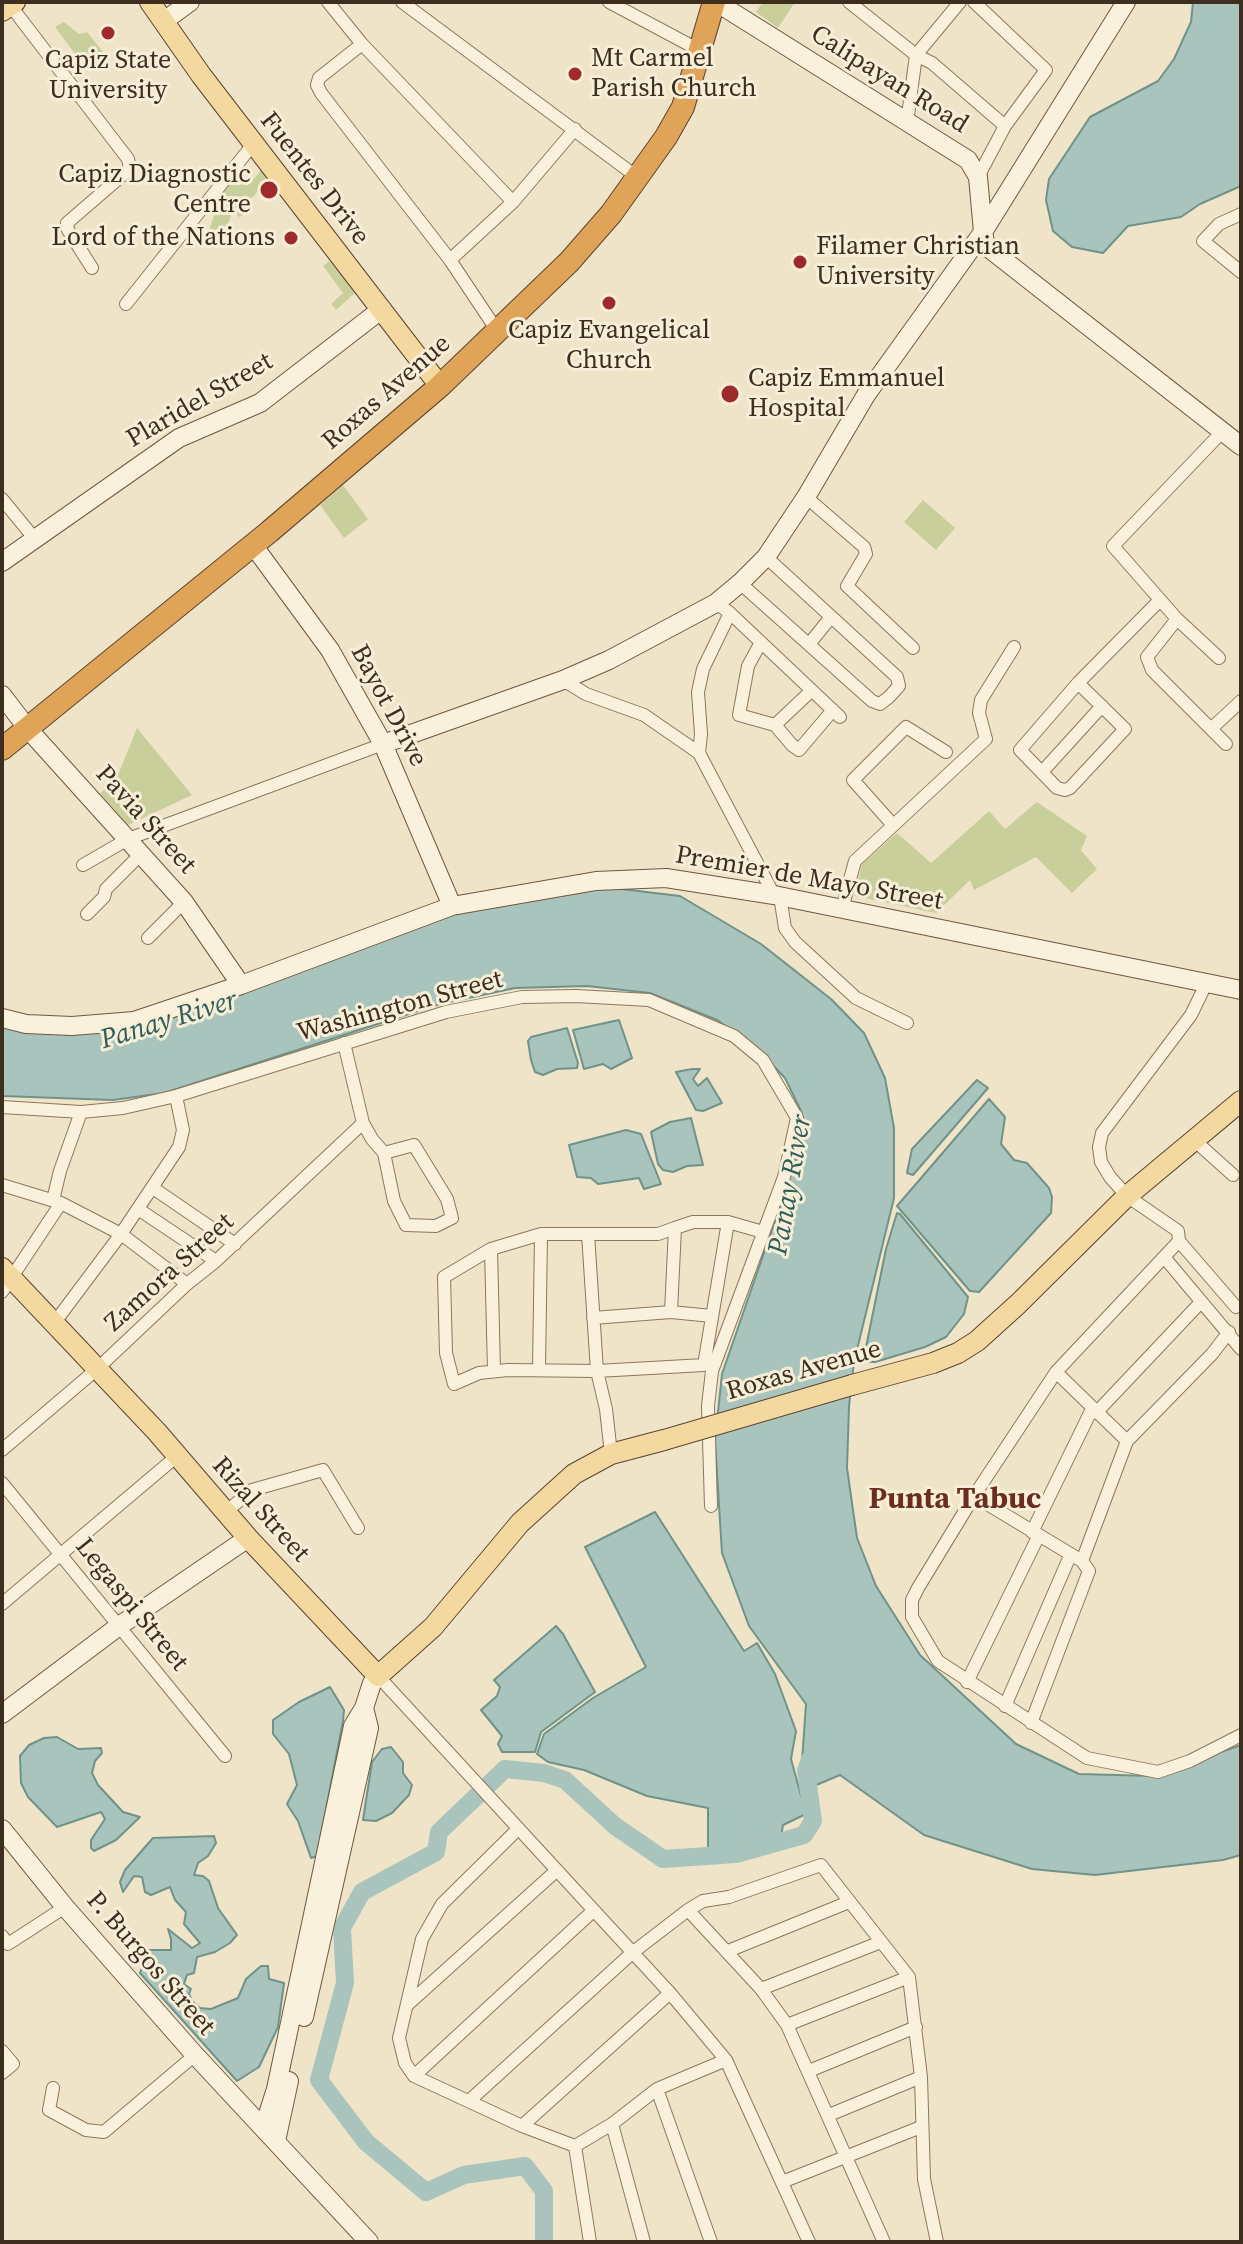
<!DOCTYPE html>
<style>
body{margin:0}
#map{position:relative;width:1243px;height:2244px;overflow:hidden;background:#f0e4c8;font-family:"Source Serif 4",serif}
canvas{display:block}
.frame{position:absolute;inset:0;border:4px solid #3d2e20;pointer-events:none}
</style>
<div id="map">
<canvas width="1243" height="2244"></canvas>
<div class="frame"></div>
</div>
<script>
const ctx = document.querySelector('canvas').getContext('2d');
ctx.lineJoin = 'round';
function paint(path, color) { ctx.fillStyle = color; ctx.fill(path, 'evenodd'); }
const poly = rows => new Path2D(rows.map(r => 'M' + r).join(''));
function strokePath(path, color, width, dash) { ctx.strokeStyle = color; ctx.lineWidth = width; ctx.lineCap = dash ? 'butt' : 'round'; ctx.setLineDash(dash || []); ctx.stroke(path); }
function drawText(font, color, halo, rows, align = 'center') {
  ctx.font = font + ' "Source Serif 4",serif'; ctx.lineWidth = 6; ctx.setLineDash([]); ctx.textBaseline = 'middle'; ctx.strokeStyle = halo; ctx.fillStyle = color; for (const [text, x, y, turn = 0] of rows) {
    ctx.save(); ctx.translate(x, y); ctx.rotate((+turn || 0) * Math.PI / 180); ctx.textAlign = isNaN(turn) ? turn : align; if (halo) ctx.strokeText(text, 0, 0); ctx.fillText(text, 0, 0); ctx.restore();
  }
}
const green = poly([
 [763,2,795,2,778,28,756,12],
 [64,22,79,34,87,32,107,57,88,71,55,27],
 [262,169,270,180,245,204,249,212,239,217,232,210,225,237,219,239,209,231,215,212,223,205,220,191,226,180,240,186,246,177,252,181],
 [332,259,355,293,336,310,331,304,343,293,323,266],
 [343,485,368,519,344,538,320,505],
 [923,500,955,528,936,550,904,522],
 [137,728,192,795,128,825,100,793,116,780],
 [1037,802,1087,836,1081,850,1097,869,1072,893,1036,857,974,890,970,880,936,913,855,896,862,864,897,833,931,863,989,811,1005,829]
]);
const water = poly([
 [1193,2,1241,2,1241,186,1200,204,1181,217,1128,226,1103,253,1072,247,1053,231,1046,200,1049,179,1090,117,1158,81,1174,59,1191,22,1193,2],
 [596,886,680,896,761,944,831,999,864,1033,885,1078,894,1128,894,1198,854,1362,849,1406,847,1468,857,1538,876,1586,920,1655,1016,1744,1079,1774,1153,1776,1241,1745,1241,1855,1223,1860,1095,1875,1032,1869,924,1835,840,1775,814,1786,801,1776,806,1704,749,1626,722,1553,715,1441,722,1374,801,1146,802,1113,785,1078,756,1047,717,1020,650,993,587,986,515,988,440,1004,164,1093,113,1100,2,1096,2,1027,126,1028,475,907,596,886],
 [619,1020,632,1058,611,1069,603,1064,584,1069,573,1030,619,1020],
 [567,1028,578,1063,577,1068,557,1069,543,1075,535,1072,531,1060,528,1041,531,1037,567,1028],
 [692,1069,700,1069,693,1079,698,1086,707,1078,722,1103,703,1111,696,1110,676,1072,692,1069],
 [977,1080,988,1088,913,1175,907,1173,912,1149,977,1080],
 [989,1099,1005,1117,1001,1144,1014,1160,1027,1163,1049,1188,1052,1197,1051,1213,979,1292,970,1291,897,1206,989,1099],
 [691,1118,703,1165,687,1166,673,1172,663,1170,658,1164,651,1132,670,1122,691,1118],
 [626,1130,641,1134,661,1184,644,1189,639,1178,598,1184,591,1178,577,1177,569,1145,626,1130],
 [897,1213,900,1214,968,1297,964,1314,946,1337,925,1347,875,1362,863,1362,886,1249,897,1213],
 [655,1512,744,1651,757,1643,775,1674,796,1731,791,1759,806,1814,783,1825,781,1837,775,1844,733,1855,708,1858,708,1808,647,1796,584,1770,548,1762,537,1754,544,1734,593,1698,646,1667,585,1547,655,1512],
 [556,1626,563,1634,595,1692,541,1732,535,1752,502,1752,498,1744,502,1736,481,1710,497,1696,500,1687,494,1680,556,1626],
 [330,1687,344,1710,343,1721,317,1856,311,1858,298,1821,287,1804,297,1785,289,1754,273,1734,273,1720,299,1702,330,1687],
 [57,1737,78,1749,101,1748,102,1753,95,1761,92,1773,98,1785,123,1812,140,1817,116,1840,94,1851,91,1848,91,1840,105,1819,101,1812,57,1827,28,1797,21,1783,20,1756,29,1745,44,1738,57,1737],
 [391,1747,403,1762,403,1773,412,1785,409,1795,392,1813,376,1821,363,1820,372,1762,382,1749,391,1747],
 [214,1836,216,1843,208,1856,198,1863,194,1875,203,1876,209,1881,218,1908,237,1935,230,1943,215,1952,197,1957,194,1973,187,1975,184,1984,191,1989,189,1994,192,2001,200,2008,211,2009,238,1998,246,1979,261,1966,268,1966,269,1979,284,1983,278,2027,259,2067,237,2081,140,1973,148,1950,171,1950,171,1939,168,1929,192,1948,200,1943,184,1924,186,1912,175,1900,170,1887,151,1895,145,1892,142,1877,134,1876,123,1892,120,1882,125,1870,153,1838,214,1836]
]);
const river = poly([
 [544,2242,544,2191,525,2166,464,2175,426,2192,366,2142,319,2080,345,1983,342,1928,362,1892,436,1852,439,1832,505,1769,544,1773,565,1780,615,1826,663,1859,736,1854,804,1835,813,1821,806,1771,810,1759]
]);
const street = poly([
 [328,2,362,44,513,202],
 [402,2,637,177],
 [609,2,701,51],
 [849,2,916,55,932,63,1005,126],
 [974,2,1046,70,1005,126,978,177],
 [10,5,128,159,130,168,125,173,67,223,68,230,92,268],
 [362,44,319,78,317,85,321,93,450,260,498,332],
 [907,123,916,55,960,2],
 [1241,214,1219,224,1203,241,1241,272],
 [450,260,513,202,575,129],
 [126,304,254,143],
 [1222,432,1113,546,1177,619,1147,657,1152,670,1226,744],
 [806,497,864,547,866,554,847,586,913,648],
 [2,499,34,538],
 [740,583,872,701,880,704,889,697,899,686,897,677,766,557],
 [716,603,730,613,840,717],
 [1177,619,1219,658],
 [810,643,831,617],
 [760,644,748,666,739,715,775,725,792,745,799,750,833,710],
 [563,680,586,694,644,715,699,753,774,895],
 [1078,683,1125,729,1070,788,1065,790,1057,788,1020,750,1078,683,1159,601],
 [775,725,811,691],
 [1212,728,1241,701],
 [699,753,701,734,698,692,703,669,730,613],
 [1042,772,1102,706],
 [893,825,853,780,906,727,946,752],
 [83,865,128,839,383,744],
 [780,896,785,928,795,942,856,998,907,1023],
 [842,909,855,861,986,739,979,713,981,700,1014,647],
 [87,914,104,897,106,889,141,854],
 [148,938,184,902],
 [1207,982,1191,1015,1102,1133,1099,1147,1101,1162,1110,1177,1127,1196,1178,1231,1179,1241,1056,1372,974,1496,918,1588,912,1600,912,1617,938,1661,1087,1758,1158,1772,1190,1761,1241,1735],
 [344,1043,363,1123,372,1139,384,1153,394,1201,406,1225,436,1226,452,1218,447,1199,414,1145,384,1153],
 [2,1107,81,1112,123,1108,176,1096,446,1012,522,997,576,996,649,1000,734,1036,763,1060,797,1118,784,1177,712,1371,708,1406,711,1506],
 [1194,1140,1233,1175],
 [2,1185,61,1203,121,1234,187,1284],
 [153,1188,235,1244],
 [53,1200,60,1171,81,1112],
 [138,1209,216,1261],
 [675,1228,693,1222,728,1222,763,1232],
 [588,1234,597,1371,606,1409,611,1454],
 [1179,1241,1236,1307],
 [491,1249,494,1371],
 [1164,1257,1241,1349],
 [2,1292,61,1203],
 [671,1312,712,1316],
 [593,1318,671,1312,675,1228,658,1234,541,1234,491,1249,444,1277,446,1353,454,1384,479,1373,508,1370,597,1371,704,1365,728,1222],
 [55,1322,121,1234,179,1147,183,1130,176,1096],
 [539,1370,541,1234],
 [1056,1372,1127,1441],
 [1096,1413,1201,1302],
 [2,1450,97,1369,187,1284,216,1261,363,1123],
 [2,1483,225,1756],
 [974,1496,1082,1561,1089,1571,1031,1723],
 [227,1511,252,1490,323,1470,358,1528],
 [1032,1532,1092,1409],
 [1082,1561,1127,1441,1212,1354,1229,1332],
 [2,1604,177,1456],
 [378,1676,670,1993,726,2060,809,2242],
 [967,1682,1038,1537],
 [1005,1706,1070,1556],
 [518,1829,442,1904,422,1939,399,2038,405,2063,414,2076,522,2126,575,2146,612,2124,657,2089,726,2060],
 [688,1910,761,1989,787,2025,884,2242],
 [2,1936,8,1944,65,1907],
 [728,1951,849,1902],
 [761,1989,881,1942],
 [407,2005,556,1871],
 [787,2025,909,1977],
 [2,2051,13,2064,2,2073],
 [809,2071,916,2027],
 [414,2076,593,1911],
 [53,2088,49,2110,86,2130,104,2132,195,2055],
 [657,2089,711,2242],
 [469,2101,632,1953,688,1910,703,1901,729,1897,821,1865,909,1977,921,2077,924,2179,937,2242],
 [829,2115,921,2077],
 [612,2124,644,2242],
 [522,2126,670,1993],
 [575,2146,590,2242],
 [782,2182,921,2127]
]);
const secondary = poly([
 [716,2,968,160,978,177,983,232,985,242,991,250,1241,446],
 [164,21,190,2],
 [253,545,330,650,383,744,452,906],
 [2,562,179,438,260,403,382,309],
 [2,695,28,729,184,902,241,985],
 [383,744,563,680,609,660,716,603,740,583,766,557,806,497,866,395,983,232,1126,2],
 [2,1018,26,1024,72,1026,134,1021,241,985,452,906,596,881,666,878,774,895,1241,990],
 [2,1714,119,1626,248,1538],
 [2,1829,65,1907,195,2055,369,2242],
 [304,2017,369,1728,364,1708],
 [264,2127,276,2089,353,1726,364,1708,372,1683,378,1676],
 [276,2141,289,2081]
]);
const primary = poly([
 [150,2,201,75,440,386],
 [2,11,15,2],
 [2,1268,157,1432,248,1538,378,1676,433,1627,520,1523,574,1474,611,1454,664,1440],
 [852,1385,933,1363,958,1353,977,1341,1018,1304,1127,1196,1241,1101]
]);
const highway = poly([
 [2,749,269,532,440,386,569,262,611,214,666,137,683,107,714,2]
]);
const primaryBridge = poly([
 [664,1440,852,1385]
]);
const markers = [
 [108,33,8,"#9e2a2b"],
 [575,74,8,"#9e2a2b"],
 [269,190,10,"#9e2a2b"],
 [291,238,8,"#9e2a2b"],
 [800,262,8,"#9e2a2b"],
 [609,303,8,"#9e2a2b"],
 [730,394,10,"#9e2a2b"]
];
const poiNames = [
 ["Mt Carmel",591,59],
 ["Parish Church",591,89],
 ["Capiz State",108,61,"center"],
 ["University",108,91,"center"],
 ["Capiz Diagnostic",251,175,"right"],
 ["Centre",251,205,"right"],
 ["Lord of the Nations",275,238,"right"],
 ["Filamer Christian",816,247],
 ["University",816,277],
 ["Capiz Evangelical",609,331,"center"],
 ["Church",609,361,"center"],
 ["Capiz Emmanuel",748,379],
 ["Hospital",748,409]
];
const streetNames = [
 ["Calipayan Road",889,80,32],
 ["Fuentes Drive",314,179,52],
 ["Roxas Avenue",387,393,-41],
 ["Plaridel Street",200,401,-30],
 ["Bayot Drive",388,706,62],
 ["Pavia Street",145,820,48],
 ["Premier de Mayo Street",809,879,10],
 ["Washington Street",400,1007,-15],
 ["Zamora Street",170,1273,-42],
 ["Roxas Avenue",804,1371,-16],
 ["Rizal Street",260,1510,48],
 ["Legaspi Street",131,1605,51],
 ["P. Burgos Street",150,1964,49]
];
const waterNames = [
 ["Panay River",169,1021,-17],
 ["Panay River",791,1185,-80]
];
const quarterNames = [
 ["Punta Tabuc",955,1500]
];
paint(green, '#c9cf9b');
paint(water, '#a9c4bc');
strokePath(water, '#6f938a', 2);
strokePath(river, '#a9c4bc', 18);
strokePath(street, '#8d765c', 14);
strokePath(secondary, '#6f573f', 20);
strokePath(primary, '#5b4430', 22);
strokePath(highway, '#5b4430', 24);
strokePath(street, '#faf1dc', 12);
strokePath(secondary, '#faf1dc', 18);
strokePath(primary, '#f3d9a0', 20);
strokePath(highway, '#e0a458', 22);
strokePath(primaryBridge, '#5b4430', 22, []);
strokePath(primaryBridge, '#f3d9a0', 20);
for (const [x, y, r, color] of markers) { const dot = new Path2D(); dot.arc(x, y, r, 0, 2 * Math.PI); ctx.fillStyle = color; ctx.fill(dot); strokePath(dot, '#f7eed8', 3); }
drawText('26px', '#3d2e20', '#f7eed8', poiNames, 'left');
drawText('26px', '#3d2e20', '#f7eed8', streetNames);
drawText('italic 28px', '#2f5d5a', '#f7eed8', waterNames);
drawText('bold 30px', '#6b2e1e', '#f7eed8', quarterNames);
</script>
